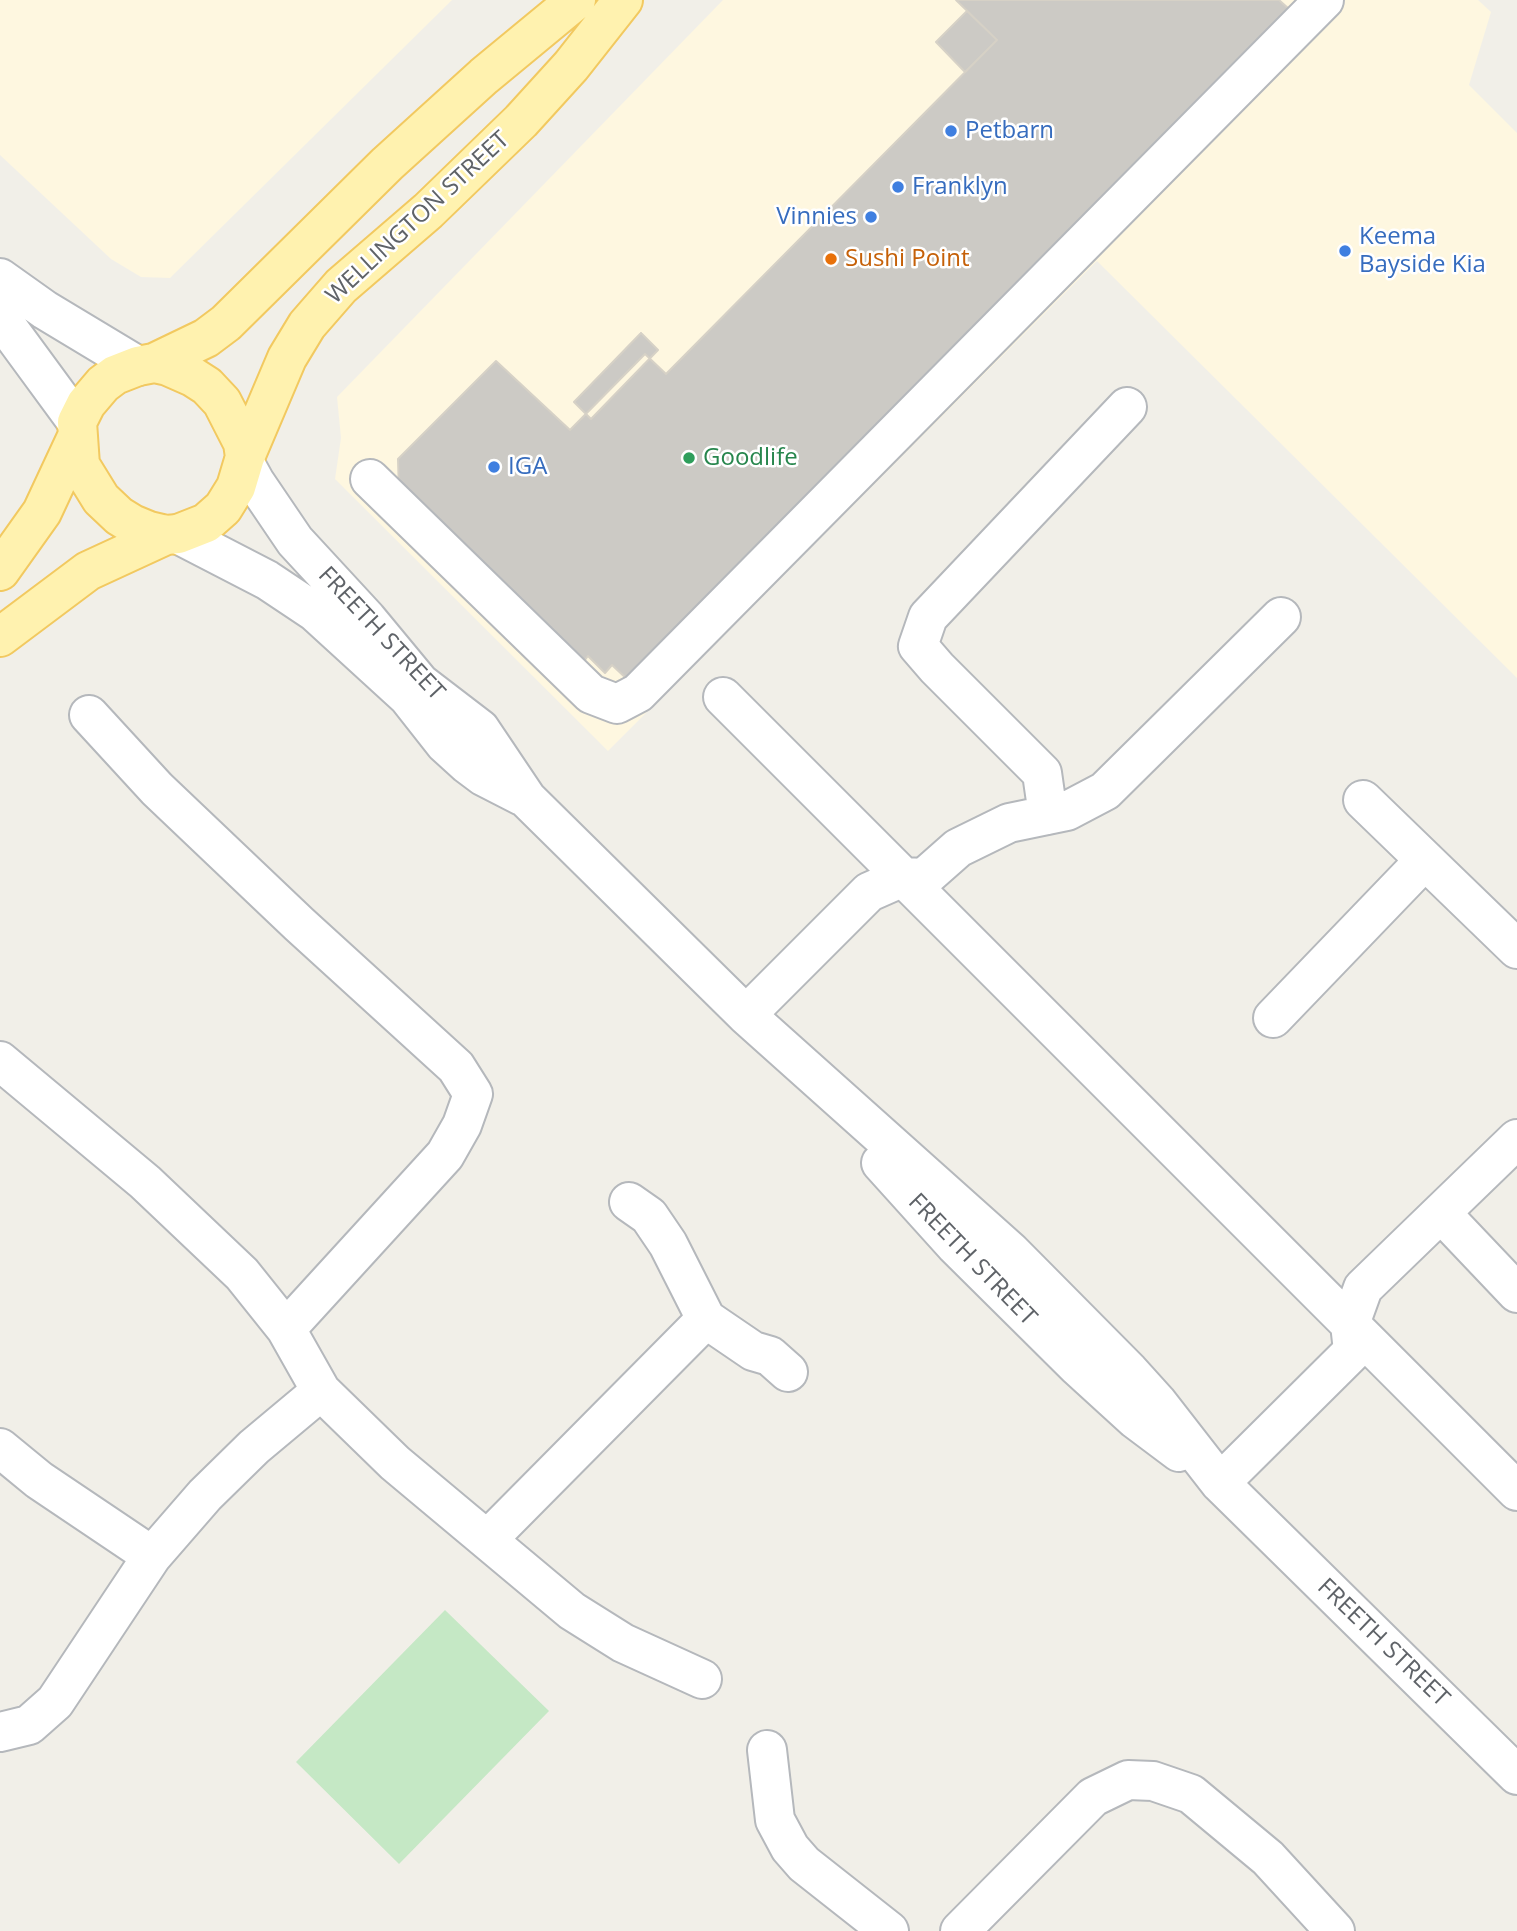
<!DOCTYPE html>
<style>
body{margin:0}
canvas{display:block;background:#f1efe8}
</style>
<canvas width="1517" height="1931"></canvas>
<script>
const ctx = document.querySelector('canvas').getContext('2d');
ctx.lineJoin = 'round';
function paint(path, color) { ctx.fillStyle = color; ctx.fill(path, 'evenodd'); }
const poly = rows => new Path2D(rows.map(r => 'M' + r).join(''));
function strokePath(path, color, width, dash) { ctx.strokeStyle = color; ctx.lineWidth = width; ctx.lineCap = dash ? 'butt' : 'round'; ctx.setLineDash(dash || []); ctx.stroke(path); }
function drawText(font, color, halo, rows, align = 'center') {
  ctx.font = font + ' "Open Sans",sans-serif'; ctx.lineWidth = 5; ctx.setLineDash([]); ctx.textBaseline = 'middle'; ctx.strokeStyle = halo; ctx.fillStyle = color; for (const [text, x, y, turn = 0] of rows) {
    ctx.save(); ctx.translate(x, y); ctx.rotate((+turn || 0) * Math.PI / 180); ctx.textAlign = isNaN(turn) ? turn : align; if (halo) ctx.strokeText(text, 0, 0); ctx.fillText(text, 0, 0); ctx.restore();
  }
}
const commercial = poly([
 [0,0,452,0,170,278,141,277,111,259,0,155],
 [723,0,1478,0,1491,12,1469,85,1517,133,1517,678,1097,261,608,751,335,479,341,438,337,397]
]);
const green = poly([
 [445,1610,549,1711,399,1864,296,1762]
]);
const building = poly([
 [956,0,1279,0,1289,9,629,681,612,665,605,673,588,656,581,665,399,493,398,459,496,361,570,430,645,354,666,374,997,40,956,0],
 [967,11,997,40,965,72,936,42,967,11],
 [641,333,658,350,591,419,574,402,641,333]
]);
const minor = poly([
 [0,278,45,310,138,366],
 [0,317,77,422],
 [244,462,255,482,295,541,367,619,420,683,480,729,527,799,746,1015,1011,1252,1129,1371,1157,1402,1220,1483,1517,1775],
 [370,479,591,694,617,704,638,693,1324,0],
 [178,534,267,580,315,612,408,697,445,744,467,764,483,776,522,796],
 [723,697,1517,1491],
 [89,715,157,789,299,924,456,1067,473,1094,462,1125,445,1155,286,1329],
 [1363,800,1517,949],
 [1048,815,1042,773,937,668,918,646,928,617,1127,407],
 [746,1015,869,892,903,877,924,878,958,848,1009,823,1067,811,1105,791,1281,617],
 [1273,1018,1425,860],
 [0,1061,145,1182,242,1274,286,1329,321,1391,395,1463,572,1611,623,1643,702,1679],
 [881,1163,955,1245,1078,1367,1135,1419,1179,1452],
 [629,1202,649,1216,668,1244,706,1319,753,1351,770,1356,788,1372],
 [1441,1213,1517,1293],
 [0,1448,39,1480,152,1556],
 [1220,1483,1353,1351,1350,1324,1363,1288,1517,1139],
 [488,1539,706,1319],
 [0,1732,29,1725,55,1702,152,1556,205,1495,254,1447,321,1391],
 [767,1750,775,1820,790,1848,804,1864,889,1931],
 [960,1931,1093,1797,1128,1780,1153,1781,1191,1794,1268,1858,1335,1931]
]);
const major = poly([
 [154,363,206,338,226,323,387,164,484,76,576,0],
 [154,363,168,366,193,377,207,386,222,402,243,443,245,457,236,487,223,508,206,523,178,534,166,535,149,531,132,524,119,516,101,499,80,465,77,422,86,404,103,384,115,375,138,366,154,363],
 [245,457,287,358,307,325,341,286,428,211,521,121,571,66,623,0],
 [0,571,42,512,77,437],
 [0,637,88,571,166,535]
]);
const markers = [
 [951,131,7,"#3f7fe0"],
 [898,187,7,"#3f7fe0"],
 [871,217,7,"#3f7fe0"],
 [1345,251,7,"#3f7fe0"],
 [831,259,7,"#e8710a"],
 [689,458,7,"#2e9e5b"],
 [494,467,7,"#3f7fe0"]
];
const shopNames = [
 ["Petbarn",965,131],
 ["Franklyn",912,187],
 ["Vinnies",857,217,"right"],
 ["Keema",1359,237],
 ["Bayside Kia",1359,265],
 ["IGA",508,467]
];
const streetNames = [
 ["WELLINGTON STREET",418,218,-43],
 ["FREETH STREET",381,634,47],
 ["FREETH STREET",972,1260,46],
 ["FREETH STREET",1383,1643,44]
];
const foodNames = [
 ["Sushi Point",845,259]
];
const leisureNames = [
 ["Goodlife",703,458]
];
paint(commercial, '#fef7e0');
paint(green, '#c5e8c5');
paint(building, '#cccac5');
strokePath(building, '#d6d1c6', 2);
strokePath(minor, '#b5b8bc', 42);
strokePath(major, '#f2c960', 42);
strokePath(minor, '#fff', 38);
strokePath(major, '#fff2af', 38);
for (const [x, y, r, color] of markers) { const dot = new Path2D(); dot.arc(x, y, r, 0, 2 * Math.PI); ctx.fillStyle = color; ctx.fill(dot); strokePath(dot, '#fff', 2.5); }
drawText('24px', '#366cbe', '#fff', shopNames, 'left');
drawText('24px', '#5f6368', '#fff', streetNames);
drawText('24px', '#c56008', '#fff', foodNames, 'left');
drawText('24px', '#27864d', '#fff', leisureNames, 'left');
</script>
